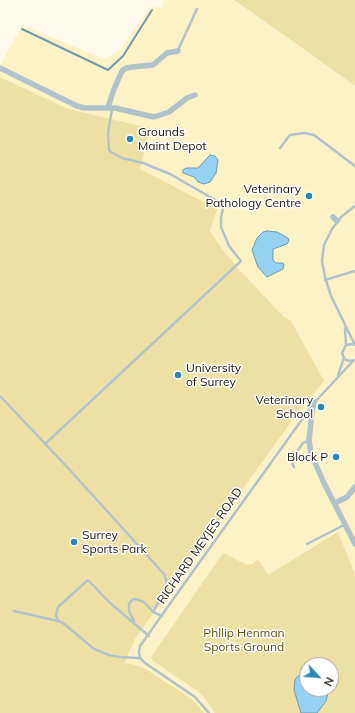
<!DOCTYPE html>
<style>
body{margin:0}
#map{position:relative;width:355px;height:713px;overflow:hidden;background:#fefbed;font-family:Mulish,sans-serif}
canvas{display:block}
.north{position:absolute;left:299px;top:657px;width:40px;height:40px;box-sizing:border-box;background:#fff;border:1px solid #a5a39e;border-radius:50%;rotate:116deg;font-size:11px;font-weight:700;line-height:16px;text-align:center;color:#1d1a0d}
.north::after{content:'';display:block;margin:auto;width:14px;height:18px;background:#2a87b4;clip-path:polygon(50% 0,100% 100%,50% 72%,0 100%)}
</style>
<div id="map">
<canvas width="355" height="713"></canvas>
<div class="north">N</div>
</div>
<script>
const ctx = document.querySelector('canvas').getContext('2d');
ctx.lineJoin = 'round';
function paint(path, color) { ctx.fillStyle = color; ctx.fill(path, 'evenodd'); }
const poly = rows => new Path2D(rows.map(r => 'M' + r).join(''));
function strokePath(path, color, width, dash) { ctx.strokeStyle = color; ctx.lineWidth = width; ctx.lineCap = dash ? 'butt' : 'round'; ctx.setLineDash(dash || []); ctx.stroke(path); }
function drawText(font, color, halo, rows, align = 'center') {
  ctx.font = font + ' Mulish,sans-serif'; ctx.lineWidth = 3; ctx.setLineDash([]); ctx.textBaseline = 'middle'; ctx.strokeStyle = halo; ctx.fillStyle = color; for (const [text, x, y, turn = 0] of rows) {
    ctx.save(); ctx.translate(x, y); ctx.rotate((+turn || 0) * Math.PI / 180); ctx.textAlign = isNaN(turn) ? turn : align; if (halo) ctx.strokeText(text, 0, 0); ctx.fillText(text, 0, 0); ctx.restore();
  }
}
const built = poly([
 [164,0,234,0,355,86,355,713,0,713,0,66,22,25,104,59,120,50,150,7,162,8],
 [307,665,331,665,331,689,307,689]
]);
const green = poly([
 [234,0,355,0,355,86,288,38],
 [0,77,68,109,150,128,140,169,217,209,210,231,222,249,243,274,284,317,291,321,324,381,299,411,179,577,135,639,124,664,128,663,142,667,193,700,204,713,0,713],
 [338,532,355,575,355,713,215,713,204,697,199,692,153,661,151,657,154,653,223,553,247,565,253,564,257,560,260,562,268,575],
 [307,665,331,665,331,689,307,689]
]);
const water = poly([
 [210,155,215,156,218,160,216,173,210,182,204,184,198,182,194,177,183,173,183,170,186,168,198,168,210,155],
 [267,231,277,232,288,238,289,241,287,244,273,249,273,260,276,263,283,263,284,265,283,269,267,277,258,267,252,250,257,238,263,232,267,231],
 [307,672,307,689,329,689,326,701,317,713,301,713,294,690,295,680,298,676,307,672]
]);
const stream = poly([
 [22,29,108,70,123,56,152,10]
]);
const lane = poly([
 [178,50,197,9],
 [280,148,290,135,304,133,314,135,355,166],
 [355,206,341,217,332,229,324,245,322,261,325,277,331,296,355,345],
 [325,280,355,271],
 [345,328,346,345],
 [354,344,346,345,342,353,344,358,346,360,351,361,355,360],
 [338,375,344,358],
 [0,396,69,469,164,574,168,585,153,612],
 [314,403,353,361],
 [45,444,241,261,229,246,221,227,221,217,224,205,170,174,143,163,122,158,111,152,109,150,108,133,112,109],
 [294,467,291,460,303,443,309,440],
 [307,544,344,525],
 [14,611,58,621],
 [134,621,129,611,129,604,132,600,135,599,144,602,153,612,162,616],
 [140,658,119,657,109,655,94,649,63,623,58,621,56,615,58,607,88,580,109,602,149,636],
 [209,713,195,697,145,663,140,658,139,652,140,646,189,577,311,407]
]);
const street = poly([
 [0,68,77,106,85,108,115,108,154,117,169,112,187,98,195,95],
 [108,107,114,89,122,71,126,68,132,67,153,65,167,53,178,51],
 [333,217,337,221],
 [314,402,312,412,309,440,311,454,324,483,355,544],
 [335,503,347,497,355,487]
]);
const markers = [
 [130,139,4,"#2a87b4"],
 [309,196,4,"#2a87b4"],
 [178,375,4,"#2a87b4"],
 [321,407,4,"#2a87b4"],
 [336,457,4,"#2a87b4"],
 [74,542,4,"#2a87b4"]
];
const poiNames = [
 ["Grounds",138,132],
 ["Maint Depot",138,146],
 ["Veterinary",301,189,"right"],
 ["Pathology Centre",301,203,"right"],
 ["University",186,368],
 ["of Surrey",186,382],
 ["Veterinary",313,400,"right"],
 ["School",313,414,"right"],
 ["Block P",328,457,"right"],
 ["Surrey",82,535],
 ["Sports Park",82,549]
];
const streetNames = [
 ["RICHARD MEYJES ROAD",200,546,-55]
];
const parkNames = [
 ["Phllip Henman",244,633],
 ["Sports Ground",244,647]
];
paint(built, '#fbf2c5');
paint(green, '#ede0a5');
paint(water, '#95d1f3');
strokePath(water, '#719aae', 1);
strokePath(stream, '#719aae', 2);
strokePath(lane, '#b2c2cb', 2.5);
strokePath(street, '#b2c2cb', 5.5);
for (const [x, y, r, color] of markers) { const dot = new Path2D(); dot.arc(x, y, r, 0, 2 * Math.PI); ctx.fillStyle = color; ctx.fill(dot); strokePath(dot, '#fff', 1.5); }
drawText('12px', '#1d1a0d', '#fff', poiNames, 'left');
drawText('12px', '#1d1a0d', '#fff', streetNames);
drawText('12px', '#605209', '#fff', parkNames);
</script>
